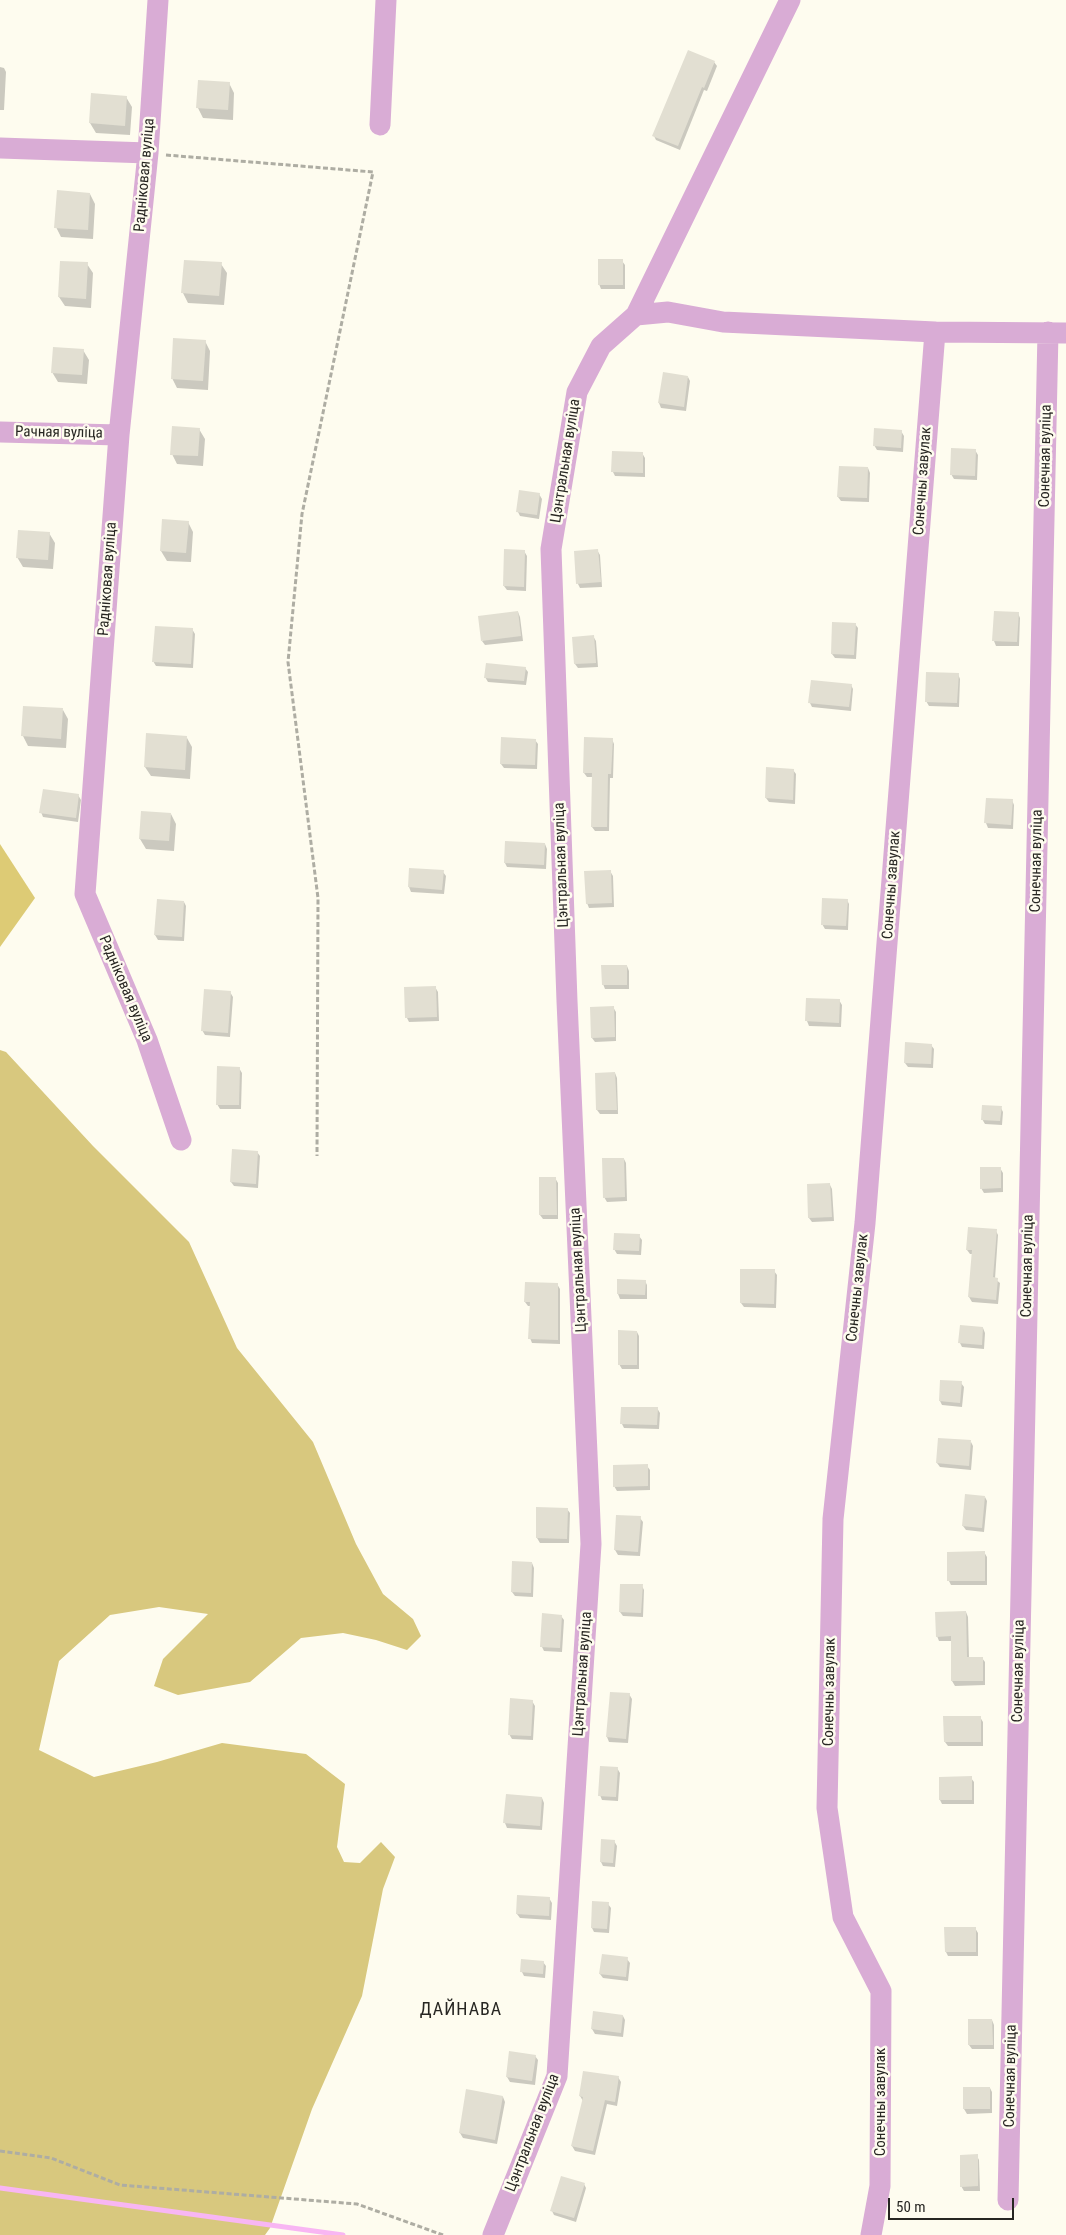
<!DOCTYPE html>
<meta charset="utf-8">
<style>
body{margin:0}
#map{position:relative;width:1066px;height:2235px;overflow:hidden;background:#fefcef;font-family:"Roboto Condensed",sans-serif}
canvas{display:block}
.scale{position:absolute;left:888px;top:2198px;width:126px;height:22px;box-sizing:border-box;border:2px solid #272622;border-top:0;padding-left:6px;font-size:15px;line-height:18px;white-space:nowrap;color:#272622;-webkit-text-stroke:4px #fefcef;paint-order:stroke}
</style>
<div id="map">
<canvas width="1066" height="2235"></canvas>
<div class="scale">50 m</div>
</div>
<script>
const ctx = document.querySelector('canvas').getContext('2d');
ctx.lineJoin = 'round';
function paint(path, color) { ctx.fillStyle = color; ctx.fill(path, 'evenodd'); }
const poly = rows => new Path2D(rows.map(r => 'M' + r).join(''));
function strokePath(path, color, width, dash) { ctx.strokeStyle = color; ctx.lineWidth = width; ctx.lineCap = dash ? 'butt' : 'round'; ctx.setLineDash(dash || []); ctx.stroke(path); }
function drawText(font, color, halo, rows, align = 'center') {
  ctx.font = font + ' "Roboto Condensed",sans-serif'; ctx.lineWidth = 5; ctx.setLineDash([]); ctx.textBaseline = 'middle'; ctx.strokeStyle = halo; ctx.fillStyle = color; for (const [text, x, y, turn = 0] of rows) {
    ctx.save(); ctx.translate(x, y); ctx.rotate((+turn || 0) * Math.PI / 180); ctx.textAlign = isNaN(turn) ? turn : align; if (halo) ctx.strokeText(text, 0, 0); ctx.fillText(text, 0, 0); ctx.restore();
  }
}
const green = poly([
 [0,1050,6,1052,93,1146,189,1242,237,1348,313,1442,356,1544,383,1594,413,1619,421,1636,407,1650,376,1640,343,1633,301,1638,250,1682,178,1695,154,1686,163,1659,208,1614,159,1607,110,1615,59,1661,39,1750,94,1777,157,1762,222,1743,306,1754,345,1784,337,1847,344,1862,360,1863,381,1842,395,1857,383,1889,362,1996,312,2109,270,2228,265,2235,0,2235]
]);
const forest = poly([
 [0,844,35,898,0,947]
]);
const shadow = poly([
 [714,62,717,66,707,91,704,90,680,150,656,140,654,136],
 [0,67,4,68,6,72,4,110,0,110],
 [199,81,229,83,234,93,233,120,203,118,198,108],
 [126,97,132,107,130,135,96,133,90,123],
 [90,194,95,204,93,239,61,237,56,227],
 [622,261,625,265,625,289,601,289,599,284],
 [87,264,93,273,91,308,65,306,59,297],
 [221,264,227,273,224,305,188,303,183,293],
 [205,341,210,351,208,390,177,388,172,378],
 [83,350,89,360,87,384,58,382,52,372],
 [688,377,690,381,686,411,661,408,659,403],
 [199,429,205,439,203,466,177,464,172,454],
 [901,431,904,436,903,452,877,450,874,445],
 [975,450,978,455,977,480,954,479,951,474],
 [642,453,645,458,645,477,615,476,613,472],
 [868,468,870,473,869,502,841,501,838,497],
 [539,494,542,499,539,519,520,516,518,512],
 [188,522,193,532,191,562,167,561,161,551],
 [49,533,55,543,53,569,23,567,17,557],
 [597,550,600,555,602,587,580,588,578,584,575,552],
 [524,551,527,556,526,591,507,590,504,586],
 [518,612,520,617,523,641,485,645,482,641],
 [995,612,1018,613,1020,618,1019,646,996,646,994,641],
 [855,624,858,628,856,659,835,658,832,654],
 [192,629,195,634,193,668,156,666,153,661],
 [593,636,596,641,598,667,578,668,575,664,573,638],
 [525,668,528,672,526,685,488,682,485,677],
 [958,674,960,679,959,707,929,706,926,701],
 [851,685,853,689,851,711,812,707,810,703],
 [63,710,68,719,66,748,28,746,23,736],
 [187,738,192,747,190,779,151,776,145,767],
 [612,739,614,744,613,778,610,778,609,831,595,831,592,827,593,777,587,777,584,773],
 [535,740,538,744,537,769,504,768,501,764],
 [793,770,796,774,795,804,769,802,766,798],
 [78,795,81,800,78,822,43,817,41,812],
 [987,799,1012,800,1014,805,1013,829,988,828,986,823],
 [171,814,176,824,174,851,146,849,140,839],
 [545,844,547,849,546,869,507,867,505,863],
 [410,869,443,872,446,876,444,894,411,892,409,887],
 [610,871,613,876,614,907,589,908,587,903],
 [847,900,849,904,848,930,825,929,822,924],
 [184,902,186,906,184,941,158,940,155,935],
 [627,966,629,971,629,989,605,989,603,984],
 [435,987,438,992,439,1021,409,1022,407,1018],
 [230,992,233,997,230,1037,205,1035,202,1030],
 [839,1000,842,1005,841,1027,809,1026,807,1021],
 [613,1007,616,1012,616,1041,595,1042,592,1038],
 [931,1045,934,1049,933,1068,908,1067,905,1063],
 [239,1068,242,1073,241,1109,220,1109,217,1104],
 [615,1073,617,1078,618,1114,600,1114,597,1110],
 [1001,1108,1003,1112,1002,1125,985,1124,982,1119],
 [257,1152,260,1156,258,1188,234,1186,231,1182],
 [624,1159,626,1163,627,1201,607,1202,604,1197],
 [1000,1168,1003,1173,1003,1192,984,1193,981,1188],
 [555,1178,558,1183,558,1219,543,1219,540,1215],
 [830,1185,832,1189,834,1221,812,1222,809,1218],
 [996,1231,998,1235,995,1279,1000,1283,998,1304,972,1302,969,1297,973,1254,970,1254,967,1250],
 [639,1236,642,1240,641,1255,617,1254,614,1249],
 [774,1271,777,1275,776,1308,744,1307,741,1303],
 [618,1280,645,1281,647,1285,647,1299,620,1299,618,1294],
 [557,1284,560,1289,560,1344,532,1343,530,1338,531,1306,528,1306,525,1302],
 [983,1328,985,1333,984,1349,962,1347,960,1343],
 [637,1332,639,1336,639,1369,622,1369,619,1364],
 [961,1383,964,1387,962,1407,942,1405,940,1401],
 [657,1408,660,1413,659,1429,624,1428,622,1424],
 [971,1442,973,1446,971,1470,940,1467,937,1463],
 [647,1466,650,1470,650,1490,617,1491,614,1486],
 [985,1497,987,1501,984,1532,966,1530,963,1526],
 [538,1508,567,1509,570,1513,569,1543,540,1543,537,1538],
 [617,1516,640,1518,643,1522,640,1556,618,1555,615,1550],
 [984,1552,987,1557,987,1585,951,1585,949,1581],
 [532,1563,534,1568,533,1597,515,1596,512,1592],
 [642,1586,644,1590,643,1617,623,1616,620,1612],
 [966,1612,968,1617,969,1658,982,1658,985,1662,985,1685,955,1686,952,1681,952,1641,939,1641,937,1636],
 [561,1616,564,1620,562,1652,544,1651,542,1647],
 [629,1694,632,1699,628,1743,609,1742,607,1737],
 [532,1701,535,1706,533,1740,512,1739,509,1734],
 [980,1717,983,1722,983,1746,948,1746,945,1742],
 [617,1768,620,1773,618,1801,602,1800,600,1795],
 [971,1778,974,1782,974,1804,942,1804,940,1800],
 [507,1796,542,1798,544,1803,542,1830,507,1828,505,1823],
 [614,1841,617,1846,615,1867,603,1866,601,1862],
 [549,1898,552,1903,551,1920,520,1918,517,1914],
 [608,1904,611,1908,609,1933,594,1932,592,1928],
 [975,1928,978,1933,978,1956,948,1956,946,1952],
 [627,1959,630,1963,628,1981,603,1978,600,1974],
 [543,1962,546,1966,545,1978,524,1976,522,1972],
 [594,2012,623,2016,625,2020,623,2037,595,2034,592,2029],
 [992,2020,994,2025,994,2049,972,2049,969,2045],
 [535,2056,538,2060,535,2085,510,2082,507,2077],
 [618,2077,621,2082,617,2106,607,2104,595,2155,575,2151,572,2146,583,2101,580,2096],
 [964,2088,990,2088,992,2092,992,2113,967,2114,964,2109],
 [467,2091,503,2097,505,2102,497,2144,463,2138,460,2133],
 [977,2156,979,2160,980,2191,964,2191,961,2186],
 [584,2184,586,2188,576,2222,554,2215,552,2211]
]);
const stream = poly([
 [0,2188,343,2235]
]);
const building = poly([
 [688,50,715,61,704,88,702,87,678,146,652,136],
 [198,80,230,82,228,110,196,108],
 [91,93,127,96,125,126,89,123],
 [57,190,90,193,88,230,54,228],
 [598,259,623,259,623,285,598,285],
 [184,260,222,262,219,296,181,293],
 [60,261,88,262,86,299,58,297],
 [173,338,206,340,203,381,171,379],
 [53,347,84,349,82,375,51,373],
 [663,372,688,376,684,407,658,403],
 [172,426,200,428,198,456,170,455],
 [874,428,902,430,901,448,873,446],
 [951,448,976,449,975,476,950,475],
 [612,451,643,452,643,473,611,472],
 [839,466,868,467,867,498,837,497],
 [519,490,540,493,537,515,516,512],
 [162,519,189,521,186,553,160,551],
 [18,530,50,532,48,560,16,558],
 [504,549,525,550,524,587,503,586],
 [598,549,601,582,576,584,574,551],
 [518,611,521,636,481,641,478,616],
 [994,611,1019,612,1017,642,992,641],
 [832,622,856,623,854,655,831,654],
 [155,626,193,628,191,664,152,662],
 [594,635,596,663,574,664,572,637],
 [486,663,526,667,524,681,484,678],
 [926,672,959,673,957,703,925,702],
 [811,680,852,684,849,707,808,703],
 [23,706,63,708,61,739,21,736],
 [146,733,187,736,185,770,144,767],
 [501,737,536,739,535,765,500,764],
 [584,737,613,738,611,774,608,774,607,827,591,827,592,773,583,773],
 [766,767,794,769,793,800,765,798],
 [43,789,79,794,76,818,39,813],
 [986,798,1013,799,1011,825,984,823],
 [141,811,171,813,169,841,139,839],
 [505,841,545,843,544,865,504,863],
 [409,868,444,870,442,890,408,887],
 [611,870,612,903,586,904,584,871],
 [822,898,848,899,846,926,821,925],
 [157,899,184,901,182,937,154,935],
 [601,965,627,965,627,985,602,985],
 [436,986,437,1017,405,1018,404,987],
 [204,989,231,991,228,1033,201,1031],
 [806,998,840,999,839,1023,805,1021],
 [614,1006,615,1037,591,1038,590,1007],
 [905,1042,932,1044,931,1064,904,1063],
 [217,1066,240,1067,239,1105,216,1105],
 [615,1072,617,1110,596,1110,595,1073],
 [982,1105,1002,1106,1000,1121,981,1120],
 [232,1149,258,1151,256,1184,230,1182],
 [602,1158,624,1158,625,1197,603,1198],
 [980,1167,1001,1167,1001,1188,980,1189],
 [539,1177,556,1177,557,1215,539,1215],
 [830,1183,832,1217,808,1218,807,1184],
 [968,1227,997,1229,993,1277,998,1278,996,1300,968,1297,972,1250,966,1250],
 [614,1233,640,1234,639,1251,613,1250],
 [740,1269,775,1269,774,1304,740,1303],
 [617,1279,646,1280,645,1295,617,1294],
 [525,1282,558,1283,558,1340,528,1339,530,1302,524,1302],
 [960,1325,983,1327,982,1345,958,1343],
 [618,1330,637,1331,637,1365,618,1365],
 [940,1380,962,1381,960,1403,939,1401],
 [621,1407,658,1407,657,1425,620,1424],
 [938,1438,971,1440,969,1466,936,1463],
 [648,1464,648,1486,613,1487,613,1465],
 [965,1494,985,1496,982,1528,962,1526],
 [536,1507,568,1508,567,1539,536,1538],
 [616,1515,641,1516,638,1552,614,1550],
 [985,1551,985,1581,947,1581,947,1552],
 [512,1561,532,1562,531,1593,511,1592],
 [620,1584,643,1584,641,1613,619,1612],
 [966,1611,967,1657,983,1657,983,1681,951,1681,951,1636,936,1637,935,1612],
 [542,1613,562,1615,560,1648,540,1647],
 [610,1692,630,1693,626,1739,606,1737],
 [510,1698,533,1700,531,1736,508,1735],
 [943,1716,981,1716,981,1742,944,1742],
 [600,1766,618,1767,616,1797,598,1796],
 [972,1776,972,1800,939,1800,939,1777],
 [506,1794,542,1797,540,1826,503,1823],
 [601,1839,615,1840,613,1863,600,1862],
 [517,1895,550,1897,549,1916,516,1914],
 [592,1901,609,1902,607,1929,591,1928],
 [944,1927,976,1927,976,1952,945,1952],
 [602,1954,628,1957,626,1977,599,1974],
 [521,1959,544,1961,543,1974,520,1972],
 [593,2011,623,2015,621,2033,591,2029],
 [968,2019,992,2019,993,2045,968,2045],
 [509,2051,536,2055,532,2081,506,2077],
 [583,2071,619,2076,615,2102,605,2100,593,2151,571,2146,583,2097,579,2096],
 [963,2087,990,2087,990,2109,963,2109],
 [466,2089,503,2096,495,2140,459,2133],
 [978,2154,978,2186,960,2187,960,2155],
 [561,2176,585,2183,574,2218,550,2211]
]);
const path = poly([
 [166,155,373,172,302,514,288,662,318,898,317,1156],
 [0,2151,51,2158,120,2185,357,2204,443,2235]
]);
const minor = poly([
 [158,0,148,153,119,435,85,894,147,1040,181,1140],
 [380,125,386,0],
 [0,148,148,153],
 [636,315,668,312,723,322,935,332,1066,333],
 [0,432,119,435],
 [1008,2200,1048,332],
 [493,2235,557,2076,591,1544,567,1001,551,549,577,392,601,346,636,315,790,0],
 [871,2235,880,2186,881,1991,843,1917,827,1808,833,1519,865,1223,935,332]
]);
const streetNames = [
 ["Радніковая вуліца",145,175,-85],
 ["Рачная вуліца",59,433,1],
 ["Сонечная вуліца",1046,456,-89],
 ["Цэнтральная вуліца",566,461,-81],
 ["Сонечны завулак",923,481,-86],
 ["Радніковая вуліца",108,579,-86],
 ["Сонечная вуліца",1037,861,-89],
 ["Цэнтральная вуліца",562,865,-92],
 ["Сонечны завулак",892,885,-86],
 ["Радніковая вуліца",125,989,67],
 ["Сонечная вуліца",1028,1266,-89],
 ["Цэнтральная вуліца",579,1270,-93],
 ["Сонечны завулак",858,1288,-84],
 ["Сонечная вуліца",1019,1671,-89],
 ["Цэнтральная вуліца",583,1674,-86],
 ["Сонечны завулак",830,1692,-89],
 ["Сонечная вуліца",1011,2076,-89],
 ["Сонечны завулак",881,2102,-90],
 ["Цэнтральная вуліца",533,2133,-69]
];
const quarterNames = [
 ["ДАЙНАВА",461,2010]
];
paint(green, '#d8c87e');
paint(forest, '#ddcb75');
paint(shadow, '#0003');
strokePath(stream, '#f8b6f3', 5);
paint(building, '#e2dfd2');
strokePath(path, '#aeada3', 3, [5, 2.5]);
strokePath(minor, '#d9acd5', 21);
drawText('15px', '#272622', '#fefcef', streetNames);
ctx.letterSpacing = '1px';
drawText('18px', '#272622', '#fefcef', quarterNames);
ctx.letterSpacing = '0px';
</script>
